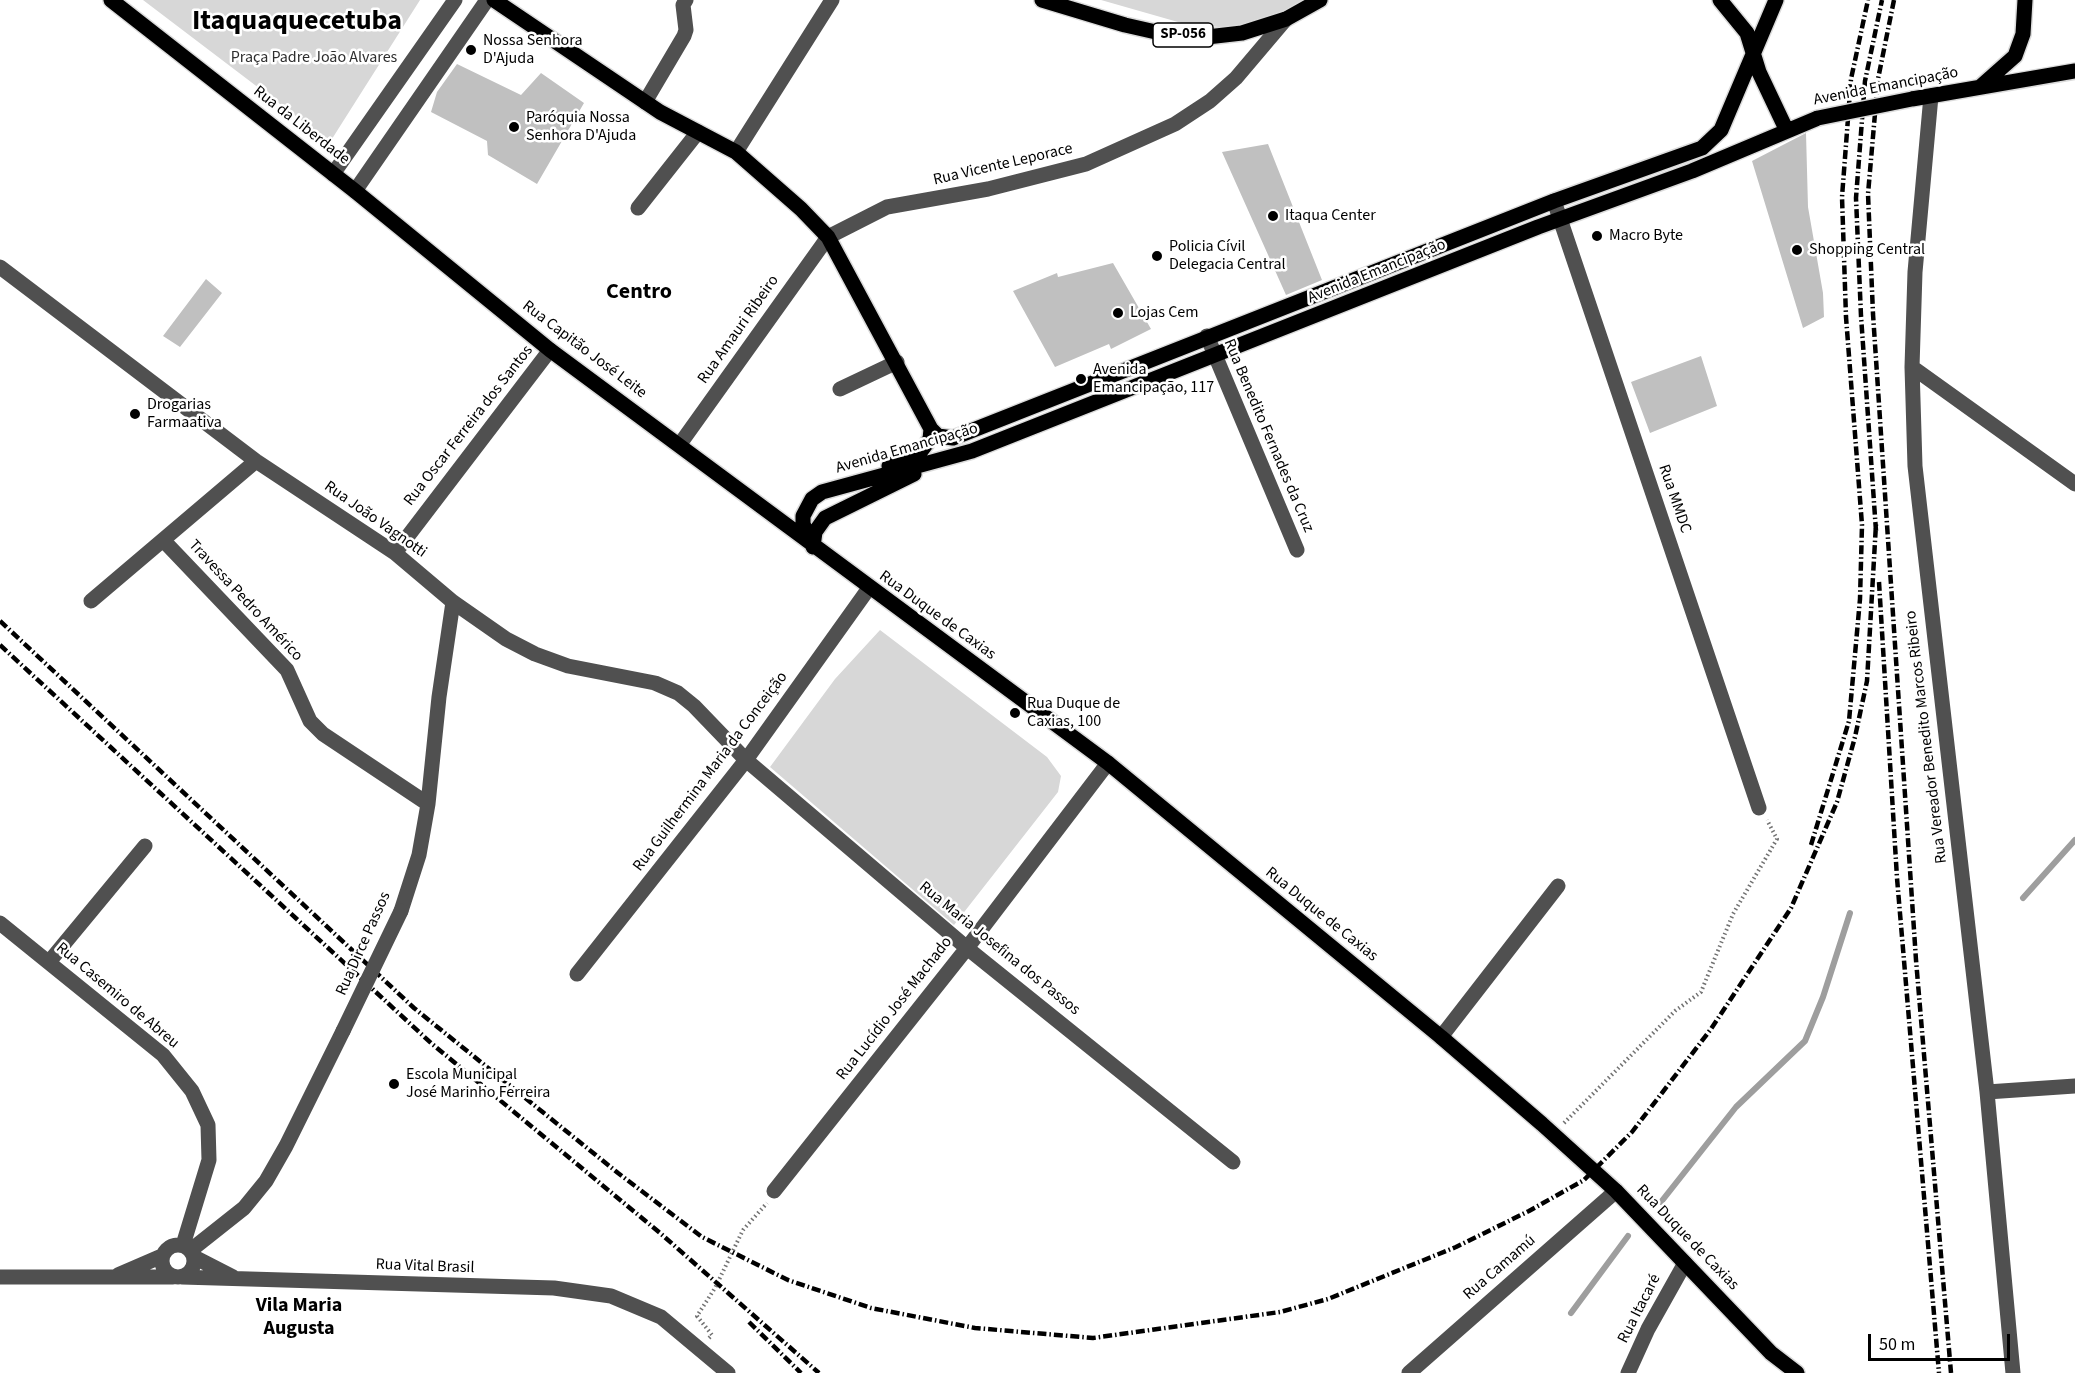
<!DOCTYPE html>
<meta charset="utf-8">
<style>
body{margin:0}
#map{position:relative;width:2075px;height:1373px;overflow:hidden;background:#fff;font-family:"Source Sans 3",sans-serif}
canvas{display:block}
.scale{position:absolute;left:1868px;top:1334px;width:142px;height:27px;box-sizing:border-box;border:3px solid #000;border-top:0;padding-left:8px;font-size:18px;line-height:21px;white-space:nowrap;color:#000;-webkit-text-stroke:4px #fff;paint-order:stroke}
</style>
<div id="map">
<canvas width="2075" height="1373"></canvas>
<div class="scale">50 m</div>
</div>
<script>
const ctx = document.querySelector('canvas').getContext('2d');
ctx.lineJoin = 'round';
function paint(path, color) { ctx.fillStyle = color; ctx.fill(path, 'evenodd'); }
const poly = rows => new Path2D(rows.map(r => 'M' + r).join(''));
function strokePath(path, color, width, dash) { ctx.strokeStyle = color; ctx.lineWidth = width; ctx.lineCap = dash ? 'butt' : 'round'; ctx.setLineDash(dash || []); ctx.stroke(path); }
function drawText(font, color, halo, rows, align = 'center') {
  ctx.font = font + ' "Source Sans 3",sans-serif'; ctx.lineWidth = 5; ctx.setLineDash([]); ctx.textBaseline = 'middle'; ctx.strokeStyle = halo; ctx.fillStyle = color; for (const [text, x, y, turn = 0] of rows) {
    ctx.save(); ctx.translate(x, y); ctx.rotate((+turn || 0) * Math.PI / 180); ctx.textAlign = isNaN(turn) ? turn : align; if (halo) ctx.strokeText(text, 0, 0); ctx.fillText(text, 0, 0); ctx.restore();
  }
}
const green = poly([
 [143,0,420,0,330,142],
 [1101,0,1304,0,1272,18,1230,28,1185,24],
 [880,630,1047,757,1061,776,1058,792,954,925,770,767,835,679]
]);
const stream = poly([
 [2023,898,2075,840],
 [1661,1202,1736,1107,1805,1041,1823,997,1850,913],
 [1571,1313,1628,1236]
]);
const building = poly([
 [457,64,521,95,541,73,584,103,537,184,488,155,487,141,431,112,437,92],
 [1806,133,1808,207,1823,293,1824,317,1803,328,1752,161],
 [1268,144,1322,280,1286,295,1222,152],
 [1113,263,1151,329,1111,349,1109,344,1055,367,1013,291,1057,273,1058,277],
 [206,279,222,293,180,347,163,336],
 [1701,356,1717,406,1650,433,1631,382]
]);
const path = poly([
 [1564,1123,1675,1011,1701,992,1733,914,1777,839,1767,820],
 [709,1338,712,1335,697,1316,715,1288,743,1230,767,1203]
]);
const minor = poly([
 [1931,96,1915,272,1912,367,1915,466,1987,1092,2013,1373],
 [645,102,684,36,686,30,683,5,686,0],
 [736,152,832,0],
 [333,174,455,0],
 [355,191,487,0],
 [1554,201,1759,808],
 [638,208,698,132],
 [0,267,256,461,395,553,453,602,506,639,535,654,568,666,655,683,678,693,694,706,746,760,967,948,1233,1162],
 [1207,336,1297,550],
 [1912,367,2075,484],
 [840,389,897,362],
 [680,444,828,237,887,207,988,189,1086,164,1175,124,1210,101,1236,78,1286,19],
 [163,540,287,670,310,721,323,734,428,804],
 [395,553,550,350],
 [91,601,256,461],
 [401,911,419,855,428,804,439,697,453,602],
 [0,923,163,1055,192,1091,208,1125,209,1160,183,1245],
 [49,962,145,846],
 [577,974,746,760,869,588],
 [1441,1037,1558,886],
 [1987,1092,2075,1086],
 [774,1191,967,948,1108,763],
 '162 1261a16 16 0 1 1 32 0a16 16 0 1 1-32 0Z',
 [191,1250,244,1208,266,1181,286,1146,343,1031],
 [194,1257,233,1277],
 [118,1275,162,1256],
 [0,1277,173,1277],
 [182,1277,554,1288,611,1296,661,1317,728,1373],
 [1409,1373,1616,1191],
 [1628,1373,1648,1329,1685,1263]
]);
const major = poly([
 [111,0,355,191,550,350,1108,763,1441,1037,1542,1124,1616,1191,1771,1353,1797,1373],
 [494,0,660,112,736,152,801,209,828,237,931,429,938,436,953,438,1554,201,1702,148,1721,130,1776,0],
 [1042,0,1125,25,1169,35,1207,37,1242,33,1286,19,1320,0],
 [1720,0,1747,33,1759,72,1786,129],
 [1980,87,2015,56,2023,34,2025,0],
 [1912,99,2075,71],
 [889,466,921,451,930,439,931,429],
 [811,543,803,524,803,516,812,499,822,492,972,451,1538,227,1692,171,1818,118],
 [813,547,815,532,825,518,914,474]
]);
const rail = poly([
 [1894,0,1878,79,1868,194,1873,314,1916,960,1951,1373],
 [1876,531,1861,316,1856,198,1865,81,1882,0],
 [1879,582,1897,878,1939,1373],
 [0,621,414,1008,618,1173,702,1237,788,1280,871,1308,975,1328,1093,1338,1280,1312,1328,1299,1456,1247,1529,1211,1584,1180,1632,1132,1711,1029,1791,908,1837,802,1855,737,1867,681,1876,524],
 [0,645,431,1043,660,1233,819,1373],
 [1811,845,1849,721,1860,599,1862,525,1846,317,1842,197,1851,79,1868,0],
 [749,1322,801,1373]
]);
const minorBridge = poly([
 [343,1031,401,911]
]);
const majorBridge = poly([
 [1818,118,1912,99]
]);
const markers = [
 [471,50,6,"#000"],
 [514,127,6,"#000"],
 [1273,216,6,"#000"],
 [1597,236,6,"#000"],
 [1797,250,6,"#000"],
 [1157,256,6,"#000"],
 [1118,313,6,"#000"],
 [1081,379,6,"#000"],
 [135,414,6,"#000"],
 [1015,713,6,"#000"],
 [394,1084,6,"#000"]
];
const shields = [
 [1183,35,60]
];
const shieldNames = [
 ["SP-056",1183,35]
];
const poiNames = [
 ["Nossa Senhora",483,41],
 ["D'Ajuda",483,59],
 ["Paróquia Nossa",526,118],
 ["Senhora D'Ajuda",526,136],
 ["Itaqua Center",1285,216],
 ["Macro Byte",1609,236],
 ["Policia Cívil",1169,247],
 ["Delegacia Central",1169,265],
 ["Shopping Central",1809,250],
 ["Lojas Cem",1130,313],
 ["Avenida",1093,370],
 ["Emancipação, 117",1093,388],
 ["Drogarias",147,405],
 ["Farmaativa",147,423],
 ["Rua Duque de",1027,704],
 ["Caxias, 100",1027,722],
 ["Escola Municipal",406,1075],
 ["José Marinho Ferreira",406,1093]
];
const parkNames = [
 ["Praça Padre João Alvares",314,58]
];
const streetNames = [
 ["Avenida Emancipação",1886,87,-11],
 ["Rua da Liberdade",301,126,38],
 ["Rua Vicente Leporace",1003,165,-13],
 ["Avenida Emancipação",1377,272,-22],
 ["Rua Amauri Ribeiro",739,330,-55],
 ["Rua Capitão José Leite",584,350,37],
 ["Rua Oscar Ferreira dos Santos",469,426,-52],
 ["Rua Benedito Fernades da Cruz",1268,436,67],
 ["Avenida Emancipação",907,449,-16],
 ["Rua MMDC",1674,499,71],
 ["Rua João Vagnotti",375,520,35],
 ["Travessa Pedro Américo",245,601,47],
 ["Rua Duque de Caxias",937,616,36],
 ["Rua Vereador Benedito Marcos Ribeiro",1927,737,-97],
 ["Rua Guilhermina Maria da Conceição",711,772,-53],
 ["Rua Duque de Caxias",1321,915,39],
 ["Rua Dirce Passos",364,944,-66],
 ["Rua Maria Josefina dos Passos",999,949,39],
 ["Rua Casemiro de Abreu",117,996,40],
 ["Rua Lucídio José Machado",895,1009,-52],
 ["Rua Duque de Caxias",1687,1238,46],
 ["Rua Vital Brasil",425,1267,2],
 ["Rua Camamú",1500,1268,-41],
 ["Rua Itacaré",1640,1309,-63]
];
const quarterNames = [
 ["Vila Maria",299,1307],
 ["Augusta",299,1330]
];
const districtNames = [
 ["Centro",639,293]
];
const townNames = [
 ["Itaquaquecetuba",297,23]
];
paint(green, '#d7d7d7');
strokePath(stream, '#9e9e9e', 6);
paint(building, '#c0c0c0');
strokePath(major, '#dbdbdb', 18);
strokePath(path, '#727272', 4, [1.5, 3]);
strokePath(minor, '#505050', 15);
strokePath(major, '#000', 15);
strokePath(rail, '#000', 4.5, [9, 3, 1.5, 3]);
strokePath(majorBridge, '#dbdbdb', 18, []);
strokePath(minorBridge, '#505050', 15);
strokePath(majorBridge, '#000', 15);
for (const [x, y, r, color] of markers) { const dot = new Path2D(); dot.arc(x, y, r, 0, 2 * Math.PI); ctx.fillStyle = color; ctx.fill(dot); strokePath(dot, '#fff', 2); }
for (const [x, y, w] of shields) { const box = new Path2D(); box.roundRect(x - w / 2, y - 12, w, 24, 4.5); ctx.fillStyle = '#fff'; ctx.fill(box); strokePath(box, '#000', 1.5); }
drawText('bold 15px', '#000', null, shieldNames);
drawText('16px', '#000', '#fff', poiNames, 'left');
drawText('16px', '#2e2e2e', '#fff', parkNames);
drawText('16px', '#000', '#fff', streetNames);
drawText('bold 20px', '#000', '#fff', quarterNames);
drawText('bold 22px', '#000', '#fff', districtNames);
drawText('bold 28px', '#000', '#fff', townNames);
</script>
